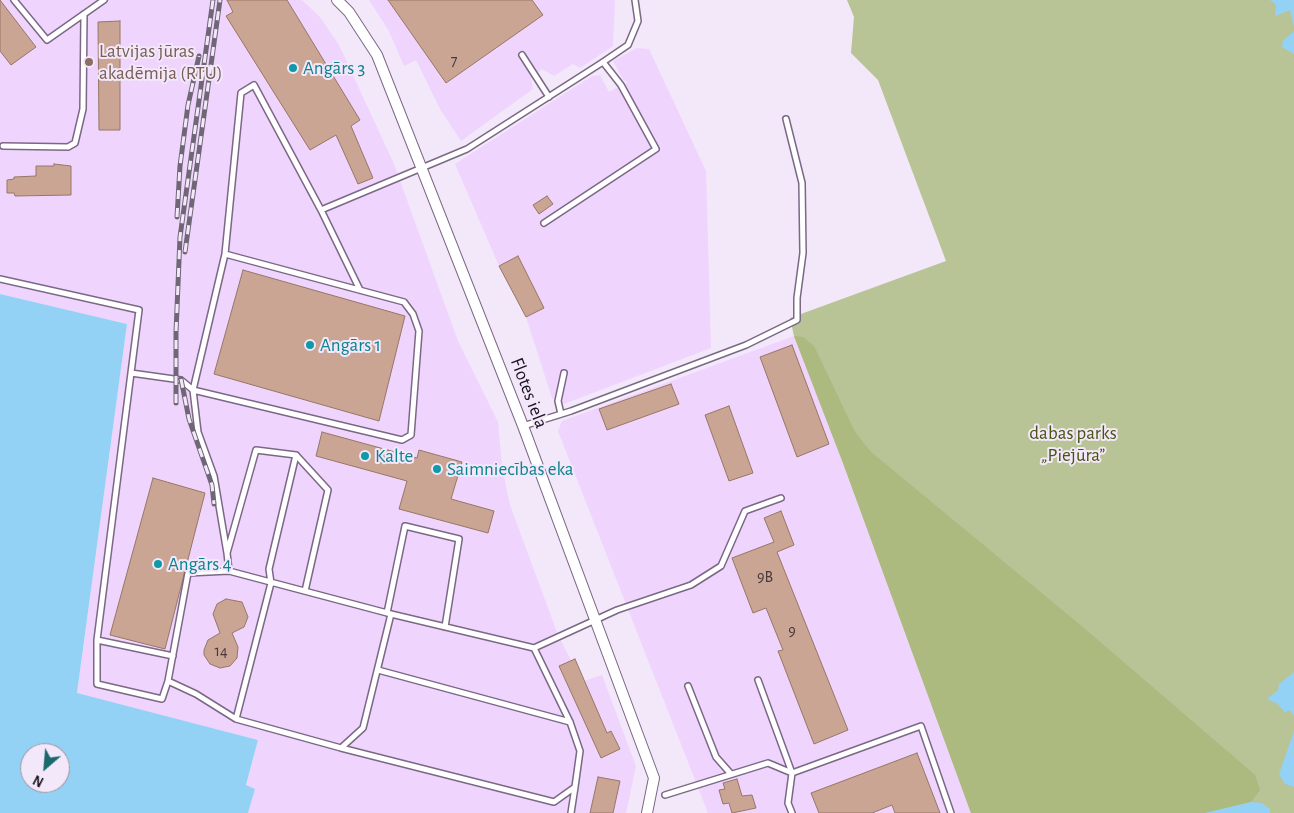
<!DOCTYPE html>
<meta charset="utf-8">
<style>
body{margin:0}
#map{position:relative;width:1294px;height:813px;overflow:hidden;background:#f3e7fa;font-family:"Alegreya Sans",sans-serif}
canvas{display:block}
.north{position:absolute;left:20px;top:743px;width:50px;height:50px;box-sizing:border-box;background:#f3e7fa;border:1px solid #9c92a2;border-radius:50%;rotate:207deg;font-size:14px;font-weight:700;line-height:20px;text-align:center;color:#1a121e}
.north::after{content:'';display:block;margin:auto;width:18px;height:22px;background:#1c696d;clip-path:polygon(50% 0,100% 100%,50% 72%,0 100%)}
</style>
<div id="map">
<canvas width="1294" height="813"></canvas>
<div class="north">N</div>
</div>
<script>
const ctx = document.querySelector('canvas').getContext('2d');
ctx.lineJoin = 'round';
function paint(path, color) { ctx.fillStyle = color; ctx.fill(path, 'evenodd'); }
const poly = rows => new Path2D(rows.map(r => 'M' + r).join(''));
function strokePath(path, color, width, dash) { ctx.strokeStyle = color; ctx.lineWidth = width; ctx.lineCap = dash ? 'butt' : 'round'; ctx.setLineDash(dash || []); ctx.stroke(path); }
function drawText(font, color, halo, rows, align = 'center') {
  ctx.font = font + ' "Alegreya Sans",sans-serif'; ctx.lineWidth = 4; ctx.setLineDash([]); ctx.textBaseline = 'middle'; ctx.strokeStyle = halo; ctx.fillStyle = color; for (const [text, x, y, turn = 0] of rows) {
    ctx.save(); ctx.translate(x, y); ctx.rotate((+turn || 0) * Math.PI / 180); ctx.textAlign = isNaN(turn) ? turn : align; if (halo) ctx.strokeText(text, 0, 0); ctx.fillText(text, 0, 0); ctx.restore();
  }
}
const built = poly([
 [0,0,302,0,320,17,339,45,394,164,458,341,498,422,502,467,510,505,558,635,571,660,574,658,584,681,602,675,636,766,626,813,248,813,255,789,246,786,258,740,77,694,127,324,0,294],
 [369,0,615,0,613,46,580,68,573,64,554,76,542,69,531,78,533,89,461,141,440,109,416,60,404,66,389,31],
 [637,48,649,49,706,171,711,348,564,404,552,398,526,317,499,266,455,164,592,76,600,75,609,92,628,82,623,80,613,61],
 [794,336,843,463,971,813,708,813,558,431,562,421]
]);
const green = poly([
 [847,0,1294,0,1294,813,971,813,843,463,794,336,790,318,946,261,878,80,851,53,854,17]
]);
const forest = poly([
 [794,336,803,337,814,346,855,432,871,452,1084,628,1255,775,1260,790,1251,802,1205,813,971,813,843,463]
]);
const water = poly([
 [1270,0,1294,0,1294,27,1290,10,1275,16,1276,5],
 [1294,31,1294,54,1282,47,1283,41],
 [0,294,127,324,77,693,258,740,246,785,255,789,248,813,0,813],
 [30,753,60,753,60,783,30,783],
 [1294,672,1294,716,1289,710,1285,713,1278,704,1267,699,1278,690,1279,684],
 [1294,731,1294,787,1285,784,1279,774],
 [1251,802,1262,803,1270,809,1270,813,1205,813]
]);
const building = poly([
 [0,0,36,47,11,65,0,51,0,0],
 [227,0,287,0,360,120,351,126,373,178,358,184,336,135,310,150,226,16,233,12,227,0],
 [388,0,532,0,543,15,446,83,388,0],
 [120,21,120,130,99,130,98,22,120,21],
 [54,164,71,166,71,195,15,196,14,193,7,193,7,180,14,179,14,177,36,176,36,166,54,166,54,164],
 [547,196,553,204,539,214,533,205,547,196],
 [518,256,544,308,526,317,499,266,518,256],
 [243,270,405,316,379,421,214,374,243,270],
 [792,345,829,444,797,457,760,357,792,345],
 [671,384,679,404,607,430,599,409,671,384],
 [729,406,753,473,729,481,705,415,729,406],
 [322,432,417,458,419,450,462,462,451,499,494,511,488,533,399,509,407,481,316,456,322,432],
 [153,478,205,493,165,649,110,635,153,478],
 [781,511,794,545,777,552,848,730,814,744,778,651,783,650,766,608,753,613,732,558,774,542,764,518,781,511],
 [226,599,242,602,248,617,244,627,232,633,238,647,237,658,230,666,220,668,210,664,204,655,204,650,208,640,220,633,213,614,217,604,226,599],
 [575,659,607,733,611,731,620,749,601,758,559,666,575,659],
 [917,753,940,813,895,813,892,805,872,813,819,813,811,793,917,753],
 [598,777,620,781,613,813,590,813,598,777],
 [737,779,742,796,752,795,756,808,732,813,729,803,723,804,719,790,725,789,723,783,737,779]
]);
const lane = poly([
 [14,0,47,40,104,0],
 [522,55,549,97],
 [3,146,68,147,75,143,83,109,84,14],
 [321,210,360,290],
 [544,223,656,149,621,85,603,62],
 [225,254,241,93,254,85,321,210,467,149,603,62,628,45,638,21,635,0],
 [0,279,139,310,97,640],
 [131,373,181,380,193,390,402,440,411,435,419,331,413,314,404,302,225,254,193,390,198,432,214,476,227,553],
 [561,414,558,401,564,373],
 [523,426,571,411,746,345,797,320,797,298,803,253,802,183,786,119],
 [229,571,227,553,256,450,296,455,328,490,305,591],
 [387,613,405,526,459,539,445,627],
 [391,614,229,571,188,573,168,681,196,694,236,719,341,748,363,728,391,614,534,648,617,610,691,585,721,566,745,511,781,498],
 [378,670,570,722],
 [758,680,792,773,788,803,792,813],
 [168,681,162,699,97,684,97,640,173,656],
 [688,686,716,757,731,774],
 [236,719,271,583,269,569,296,455],
 [341,748,554,802,575,787,580,751,570,722,534,648],
 [665,795,768,763,792,773,921,726,951,813],
 [571,813,575,787]
]);
const street = poly([
 [337,0,349,12,377,55,523,426,654,778,647,813]
]);
const rail = poly([
 [177,217,180,166,188,105,199,56],
 [185,252,220,0],
 [181,379,189,419,212,485,214,504],
 [176,403,176,332,180,237,213,0]
]);
const markers = [
 [89,62,5,"#8d6e63"],
 [293,68,5,"#0f9aa8"],
 [310,345,5,"#0f9aa8"],
 [365,456,5,"#0f9aa8"],
 [437,469,5,"#0f9aa8"],
 [158,564,5,"#0f9aa8"]
];
const numberNames = [
 ["7",454,61],
 ["9B",765,577],
 ["9",792,631],
 ["14",221,651]
];
const educationNames = [
 ["Latvijas jūras",99,51],
 ["akadēmija (RTU)",99,73]
];
const cultureNames = [
 ["Angārs 3",303,68],
 ["Angārs 1",320,345],
 ["Kalte",375,456],
 ["Saimniecības eka",447,469],
 ["Angārs 4",168,564]
];
const streetNames = [
 ["Flotes iela",529,393,69]
];
const parkNames = [
 ["dabas parks",1073,433],
 ["„Piejūra”",1073,455]
];
paint(built, '#efd5fd');
paint(green, '#b8c396');
paint(forest, '#acb97f');
paint(water, '#94d2f5');
paint(building, '#caa594');
strokePath(building, '#987666', 1);
strokePath(lane, '#7b6885', 8);
strokePath(street, '#7b6885', 12);
strokePath(lane, '#fff', 5);
strokePath(street, '#fff', 10);
strokePath(rail, '#706776', 5);
strokePath(rail, '#f3e7fa', 3, [9]);
for (const [x, y, r, color] of markers) { const dot = new Path2D(); dot.arc(x, y, r, 0, 2 * Math.PI); ctx.fillStyle = color; ctx.fill(dot); strokePath(dot, '#f3e7fa', 2); }
drawText('16px', '#46373c', null, numberNames);
drawText('19px', '#785e54', '#f3e7fa', educationNames, 'left');
drawText('19px', '#0d838f', '#f3e7fa', cultureNames, 'left');
drawText('19px', '#1a121e', '#f3e7fa', streetNames);
drawText('19px', '#485311', '#f3e7fa', parkNames);
</script>
